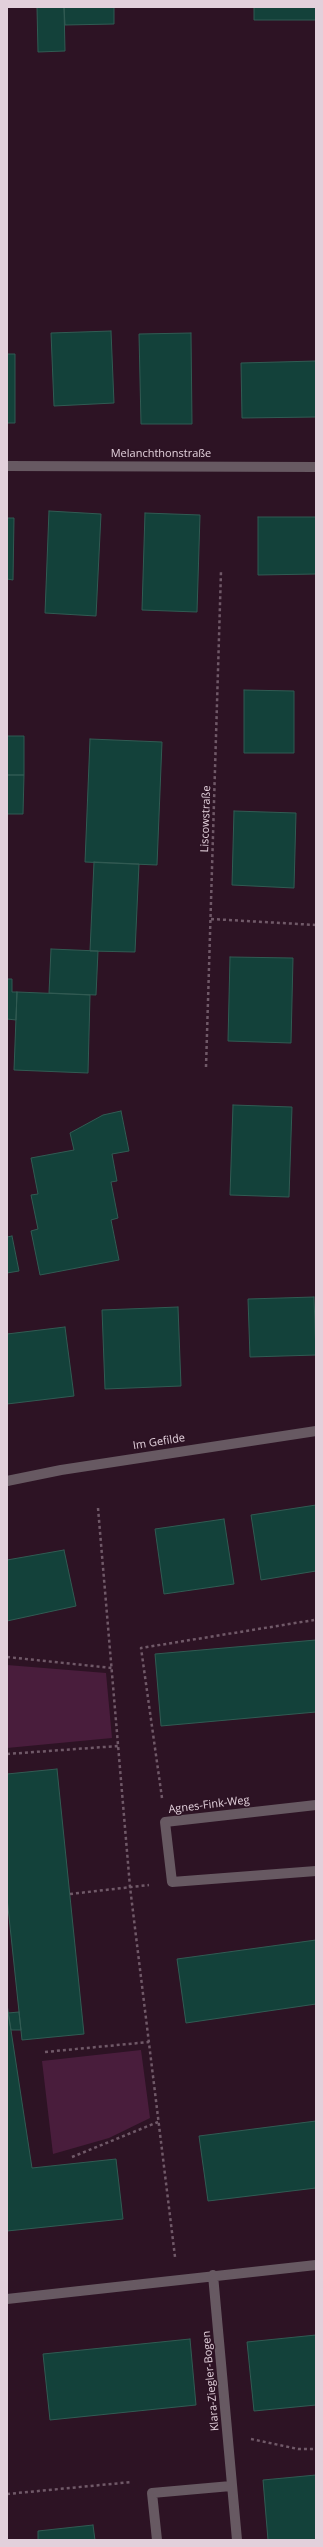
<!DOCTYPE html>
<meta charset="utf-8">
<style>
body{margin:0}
#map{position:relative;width:323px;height:2547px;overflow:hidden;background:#2d1324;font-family:"Open Sans",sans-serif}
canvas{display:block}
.frame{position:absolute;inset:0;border:8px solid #e2d0db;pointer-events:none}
</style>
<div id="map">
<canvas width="323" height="2547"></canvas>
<div class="frame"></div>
</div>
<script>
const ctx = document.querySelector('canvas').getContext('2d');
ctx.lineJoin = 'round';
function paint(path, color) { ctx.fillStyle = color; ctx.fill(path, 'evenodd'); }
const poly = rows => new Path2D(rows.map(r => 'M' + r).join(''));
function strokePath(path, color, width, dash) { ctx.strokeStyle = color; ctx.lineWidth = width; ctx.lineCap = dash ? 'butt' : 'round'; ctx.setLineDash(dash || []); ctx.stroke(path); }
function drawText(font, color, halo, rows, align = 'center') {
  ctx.font = font + ' "Open Sans",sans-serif'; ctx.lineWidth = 3; ctx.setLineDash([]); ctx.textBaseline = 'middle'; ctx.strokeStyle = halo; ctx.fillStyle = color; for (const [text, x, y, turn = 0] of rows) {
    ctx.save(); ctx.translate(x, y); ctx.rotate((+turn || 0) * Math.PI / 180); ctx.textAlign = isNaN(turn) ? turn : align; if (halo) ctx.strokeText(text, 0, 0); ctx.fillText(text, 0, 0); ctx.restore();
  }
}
const green = poly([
 [7,1665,106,1673,112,1738,7,1748],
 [141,2050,150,2118,109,2138,53,2154,42,2061]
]);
const building = poly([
 [37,7,64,7,65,51,38,52,37,7],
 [64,7,114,7,114,24,65,25,64,7],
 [254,7,316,7,316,20,254,20,254,7],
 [111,331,114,403,54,406,51,333,111,331],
 [191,333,192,424,141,424,139,334,191,333],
 [7,354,15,354,15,423,7,423,7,354],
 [316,361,316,417,242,418,241,363,316,361],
 [49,511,101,514,96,616,45,613,49,511],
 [145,513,200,515,197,612,142,610,145,513],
 [258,517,316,517,316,574,258,575,258,517],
 [7,518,14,518,13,580,7,579,7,518],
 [244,690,294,691,294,753,244,753,244,690],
 [7,736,24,736,24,775,7,775,7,736],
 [90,739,162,742,157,865,85,862,90,739],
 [7,775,24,775,23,814,7,814,7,775],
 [234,811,296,813,294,888,232,885,234,811],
 [94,862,139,864,135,952,90,951,94,862],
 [51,949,98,951,96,995,49,993,51,949],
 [230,957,293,958,291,1043,228,1041,230,957],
 [7,979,12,979,12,992,17,992,16,1020,7,1019,7,979],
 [17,992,90,995,88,1073,14,1070,17,992],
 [233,1105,292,1107,289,1197,230,1195,233,1105],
 [121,1111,129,1151,112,1154,117,1181,111,1182,118,1218,111,1220,119,1260,40,1275,31,1231,38,1229,31,1195,38,1194,31,1158,74,1150,70,1133,103,1115,121,1111],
 [12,1236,19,1271,7,1273,7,1237,12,1236],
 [314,1297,316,1355,250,1357,248,1299,314,1297],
 [178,1307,181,1386,105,1389,102,1310,178,1307],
 [65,1327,74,1396,7,1404,7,1334,65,1327],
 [316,1505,316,1571,261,1580,251,1515,316,1505],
 [224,1519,234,1584,164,1594,155,1529,224,1519],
 [64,1550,76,1606,7,1621,7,1560,64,1550],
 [316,1640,316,1712,161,1726,155,1654,316,1640],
 [57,1769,84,2034,22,2040,7,1898,7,1774,57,1769],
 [316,1940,316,2004,186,2023,177,1959,316,1940],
 [7,2004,32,2168,116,2159,123,2219,7,2231,7,2004],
 [19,2012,21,2030,11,2030,8,2013,19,2012],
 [316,2121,316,2188,208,2201,199,2136,316,2121],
 [316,2335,316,2405,254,2411,247,2342,316,2335],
 [190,2339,196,2405,50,2420,43,2354,190,2339],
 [316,2475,316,2540,268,2540,263,2480,316,2475],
 [93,2525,95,2540,38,2540,38,2531,93,2525]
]);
const path = poly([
 [211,919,316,925],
 [206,1067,221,571],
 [98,1508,130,1887,175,2257],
 [7,1657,112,1668],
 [7,1754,118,1746],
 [162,1798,141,1648,314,1620],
 [70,1894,149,1885],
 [45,2052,149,2042],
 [72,2157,158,2122],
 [251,2439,298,2449,316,2449],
 [7,2494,132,2482]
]);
const street = poly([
 [7,466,316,467],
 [7,1481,61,1470,316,1431],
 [316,1805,165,1822,172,1882,316,1871],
 [213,2275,237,2540],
 [7,2299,316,2265],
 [157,2540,152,2493,231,2486]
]);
const streetNames = [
 ["Melanchthonstraße",161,454],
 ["Liscowstraße",206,819,-88],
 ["Im Gefilde",159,1442,-9],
 ["Agnes-Fink-Weg",209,1805,-7],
 ["Klara-Ziegler-Bogen",211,2381,-95]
];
paint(green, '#491d3c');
paint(building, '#13413a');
strokePath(building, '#315b53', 1);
strokePath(path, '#705968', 2.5, [3, 3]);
strokePath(street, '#675962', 10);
drawText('11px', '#e2d0db', '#2d1324', streetNames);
</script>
